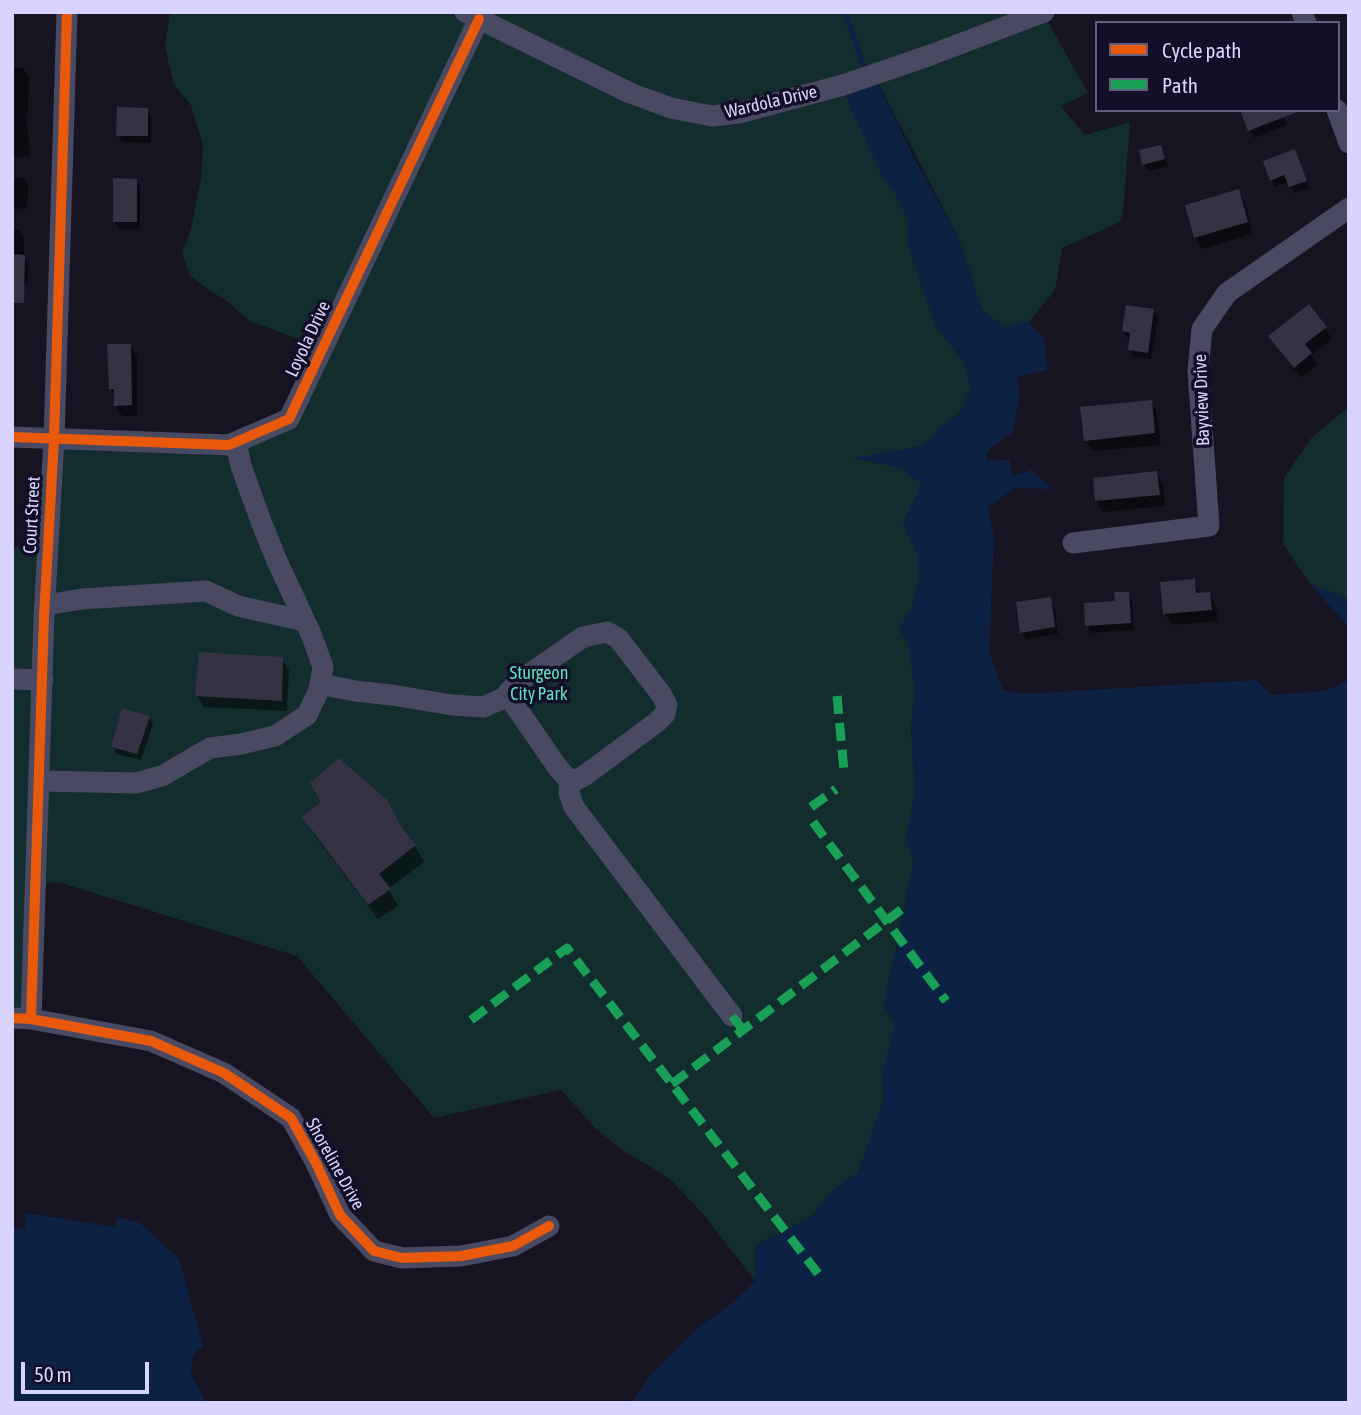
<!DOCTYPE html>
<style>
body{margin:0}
#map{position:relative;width:1361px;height:1415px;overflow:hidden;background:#161421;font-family:"Asap Condensed",sans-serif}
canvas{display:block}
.frame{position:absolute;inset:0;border:14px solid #d9d4ff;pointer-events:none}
.legend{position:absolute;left:1095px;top:21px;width:245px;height:91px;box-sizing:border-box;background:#130f26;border:2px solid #625e7d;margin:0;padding:9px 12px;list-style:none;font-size:21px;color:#d9d4ff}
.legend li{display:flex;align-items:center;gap:14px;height:35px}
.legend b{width:35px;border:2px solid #625e7d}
.scale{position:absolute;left:21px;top:1362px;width:128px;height:32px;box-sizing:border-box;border:4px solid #d9d4ff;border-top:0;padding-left:9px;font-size:21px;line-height:24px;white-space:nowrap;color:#d9d4ff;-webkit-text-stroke:5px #130f26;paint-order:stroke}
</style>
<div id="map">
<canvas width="1361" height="1415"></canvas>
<div class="frame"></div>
<ul class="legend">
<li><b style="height:9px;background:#e8590c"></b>Cycle path</li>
<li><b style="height:9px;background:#1a9f57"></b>Path</li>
</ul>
<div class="scale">50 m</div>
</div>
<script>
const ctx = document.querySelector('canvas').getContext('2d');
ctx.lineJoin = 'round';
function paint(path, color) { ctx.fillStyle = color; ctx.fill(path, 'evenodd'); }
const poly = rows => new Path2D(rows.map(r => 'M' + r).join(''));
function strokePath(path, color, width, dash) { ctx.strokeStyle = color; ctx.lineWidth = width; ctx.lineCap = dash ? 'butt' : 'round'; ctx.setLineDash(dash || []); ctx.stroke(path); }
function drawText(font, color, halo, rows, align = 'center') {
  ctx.font = font + ' "Asap Condensed",sans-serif'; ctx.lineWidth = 7; ctx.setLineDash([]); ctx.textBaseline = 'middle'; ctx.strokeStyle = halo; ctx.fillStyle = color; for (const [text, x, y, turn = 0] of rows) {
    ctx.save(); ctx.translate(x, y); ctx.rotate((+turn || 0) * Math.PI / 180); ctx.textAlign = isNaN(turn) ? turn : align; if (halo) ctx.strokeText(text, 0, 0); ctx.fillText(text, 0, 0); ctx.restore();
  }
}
const green = poly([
 [170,12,1044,12,1043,13,1088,93,1061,106,1085,135,1130,122,1124,203,1120,222,1062,248,1055,290,1029,322,1004,327,982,310,958,237,874,75,881,173,896,195,909,221,908,244,935,324,964,362,971,389,960,413,938,429,932,439,918,447,856,458,901,468,922,484,903,522,918,556,919,579,912,609,899,628,909,645,915,692,911,727,915,793,906,839,914,861,884,1006,895,1023,883,1073,884,1100,858,1173,833,1190,812,1217,756,1245,755,1281,705,1216,670,1179,621,1149,595,1128,561,1090,434,1118,297,956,61,883,37,882,31,1019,12,1018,12,547,47,550,54,439,229,445,289,419,314,365,301,340,250,321,229,303,202,285,189,274,182,253,191,229,201,179,203,145,191,105,174,85,165,47],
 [1349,407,1349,599,1310,584,1283,544,1284,478,1312,437]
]);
const water = poly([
 [874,75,912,154,958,237,982,310,1004,327,1029,322,1044,339,1047,370,1017,377,1020,394,1012,433,987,451,986,461,1009,460,1013,476,1032,470,1052,489,1015,488,988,507,994,539,991,602,990,655,1003,690,1025,694,1256,680,1272,695,1325,691,1349,680,1349,1403,632,1403,651,1374,696,1329,734,1302,755,1281,756,1245,812,1217,833,1190,858,1173,884,1100,882,1073,895,1023,884,1006,914,861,906,839,915,793,911,727,915,692,909,645,899,628,912,609,919,579,918,556,903,522,922,484,901,468,853,458,918,447,932,439,938,429,960,413,971,389,964,362,935,324,908,244,909,221,896,195,881,173,850,107,843,85],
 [1310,584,1349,599,1349,627],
 [26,1213,116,1227,117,1217,140,1223,179,1259,203,1346,193,1355,191,1374,206,1403,12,1403,12,1228,25,1229]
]);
const shadow = poly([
 [12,68,23,68,29,77,28,114,26,114,30,156,12,158],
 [147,110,151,117,151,143,122,142,118,135],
 [1242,110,1281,110,1287,125,1254,138],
 [1160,147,1164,154,1168,166,1148,171,1144,164],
 [1295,151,1310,188,1294,193,1289,182,1275,187,1271,180],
 [12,178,24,178,28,186,27,209,12,208],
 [136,180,140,187,140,229,119,229,115,222],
 [1238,191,1245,202,1253,234,1202,249,1195,238,1187,206],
 [12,230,20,230,24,237,24,256,28,263,28,285,12,284],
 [1153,311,1158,318,1151,359,1134,357,1130,350,1131,339,1128,338,1123,331],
 [1325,328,1332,339,1311,355,1317,365,1301,378,1277,347,1271,336],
 [130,346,137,357,137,416,122,416,116,405,116,397,111,388],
 [1151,402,1157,413,1161,445,1092,451,1086,440],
 [1156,473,1163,484,1165,506,1103,512,1097,501,1094,479],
 [1194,581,1200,594,1209,593,1216,605,1217,621,1172,625,1165,613],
 [1128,593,1132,601,1134,630,1091,633,1087,625],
 [1050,599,1054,606,1058,634,1026,639,1022,632],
 [282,659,289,670,287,711,204,707,197,696],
 [149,717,153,724,141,760,117,754,113,746],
 [304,817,403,832,415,846,424,862,388,889,398,906,378,919,313,833]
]);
const stream = poly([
 [845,12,866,72]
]);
const building = poly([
 [117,107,148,108,148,136,116,136],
 [1240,110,1300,110,1300,111,1248,131],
 [1161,145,1165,159,1142,165,1139,150],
 [1295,149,1307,181,1289,187,1284,175,1270,181,1263,161],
 [113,178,137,179,137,222,113,222],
 [1239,189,1248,222,1194,238,1185,205],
 [12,254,25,255,24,303,12,303],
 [1309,304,1327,327,1305,344,1312,353,1294,368,1268,336],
 [1126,305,1154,309,1148,353,1128,350,1130,333,1122,331],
 [107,344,131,344,132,405,114,406,114,389,109,389],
 [1152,400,1155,433,1084,441,1080,407],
 [1157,471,1160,495,1095,501,1093,478],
 [1195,579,1196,593,1210,592,1212,610,1163,614,1160,582],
 [1114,592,1129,592,1131,623,1085,626,1084,603,1115,601],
 [1051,597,1055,627,1020,633,1016,602],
 [199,652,283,657,282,701,195,696],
 [122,708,150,716,137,754,111,747],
 [339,758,387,800,402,828,416,845,379,874,391,889,368,905,302,817,321,802,310,783]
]);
const minor = poly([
 [465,12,630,93,671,108,712,116,739,113,843,85,928,56,1044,12],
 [1302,12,1306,23],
 [1337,110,1349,143],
 [12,437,229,445,289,419,479,19],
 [1073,543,1209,526,1198,371,1202,329,1227,293,1349,208],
 [45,605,82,599,206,591,238,606,305,621],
 [12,679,43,680],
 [320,684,355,691,392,695,452,705,483,707,504,698,507,694,518,682,583,637,607,632,618,638,661,694,667,705,665,714,657,722,584,776,574,781,566,777,558,768,507,694],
 [570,779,569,793,574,807,732,1016],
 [40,781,136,783,162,776,210,748,241,744,275,736,307,715,319,690,323,667,311,634,277,561,262,524,241,466,236,442],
 [12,1018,31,1019,151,1041,224,1073,291,1118,316,1163,340,1215,374,1251,402,1258,461,1256,513,1246,549,1226],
 [31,1019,44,616,54,439,67,12]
]);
const quiet = poly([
 [837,696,844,771],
 [811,807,836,789],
 [813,822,946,1001],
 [732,1016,743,1030],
 [471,1020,567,948,823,1280],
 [672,1084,906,906]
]);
const cycleway = poly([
 [12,437,229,445,289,419,479,19],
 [12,1018,31,1019,151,1041,224,1073,291,1118,316,1163,340,1215,374,1251,402,1258,461,1256,513,1246,549,1226],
 [31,1019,44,616,54,439,67,12]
]);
const streetNames = [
 ["Wardola Drive",771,102,-13],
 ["Loyola Drive",308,339,-65],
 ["Bayview Drive",1202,400,-92],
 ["Court Street",32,515,-87],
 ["Shoreline Drive",335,1164,61]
];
const parkNames = [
 ["Sturgeon",539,673],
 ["City Park",539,694]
];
paint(green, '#132c2d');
paint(water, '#0d2144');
paint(shadow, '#0007');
strokePath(stream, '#0d2144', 5);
paint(building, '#343243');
strokePath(minor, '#4a4962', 21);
strokePath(quiet, '#1a9f57', 9, [18, 9]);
strokePath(cycleway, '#e8590c', 10);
drawText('18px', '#d9d4ff', '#130f26', streetNames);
drawText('18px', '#5fe0c0', '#130f26', parkNames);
</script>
